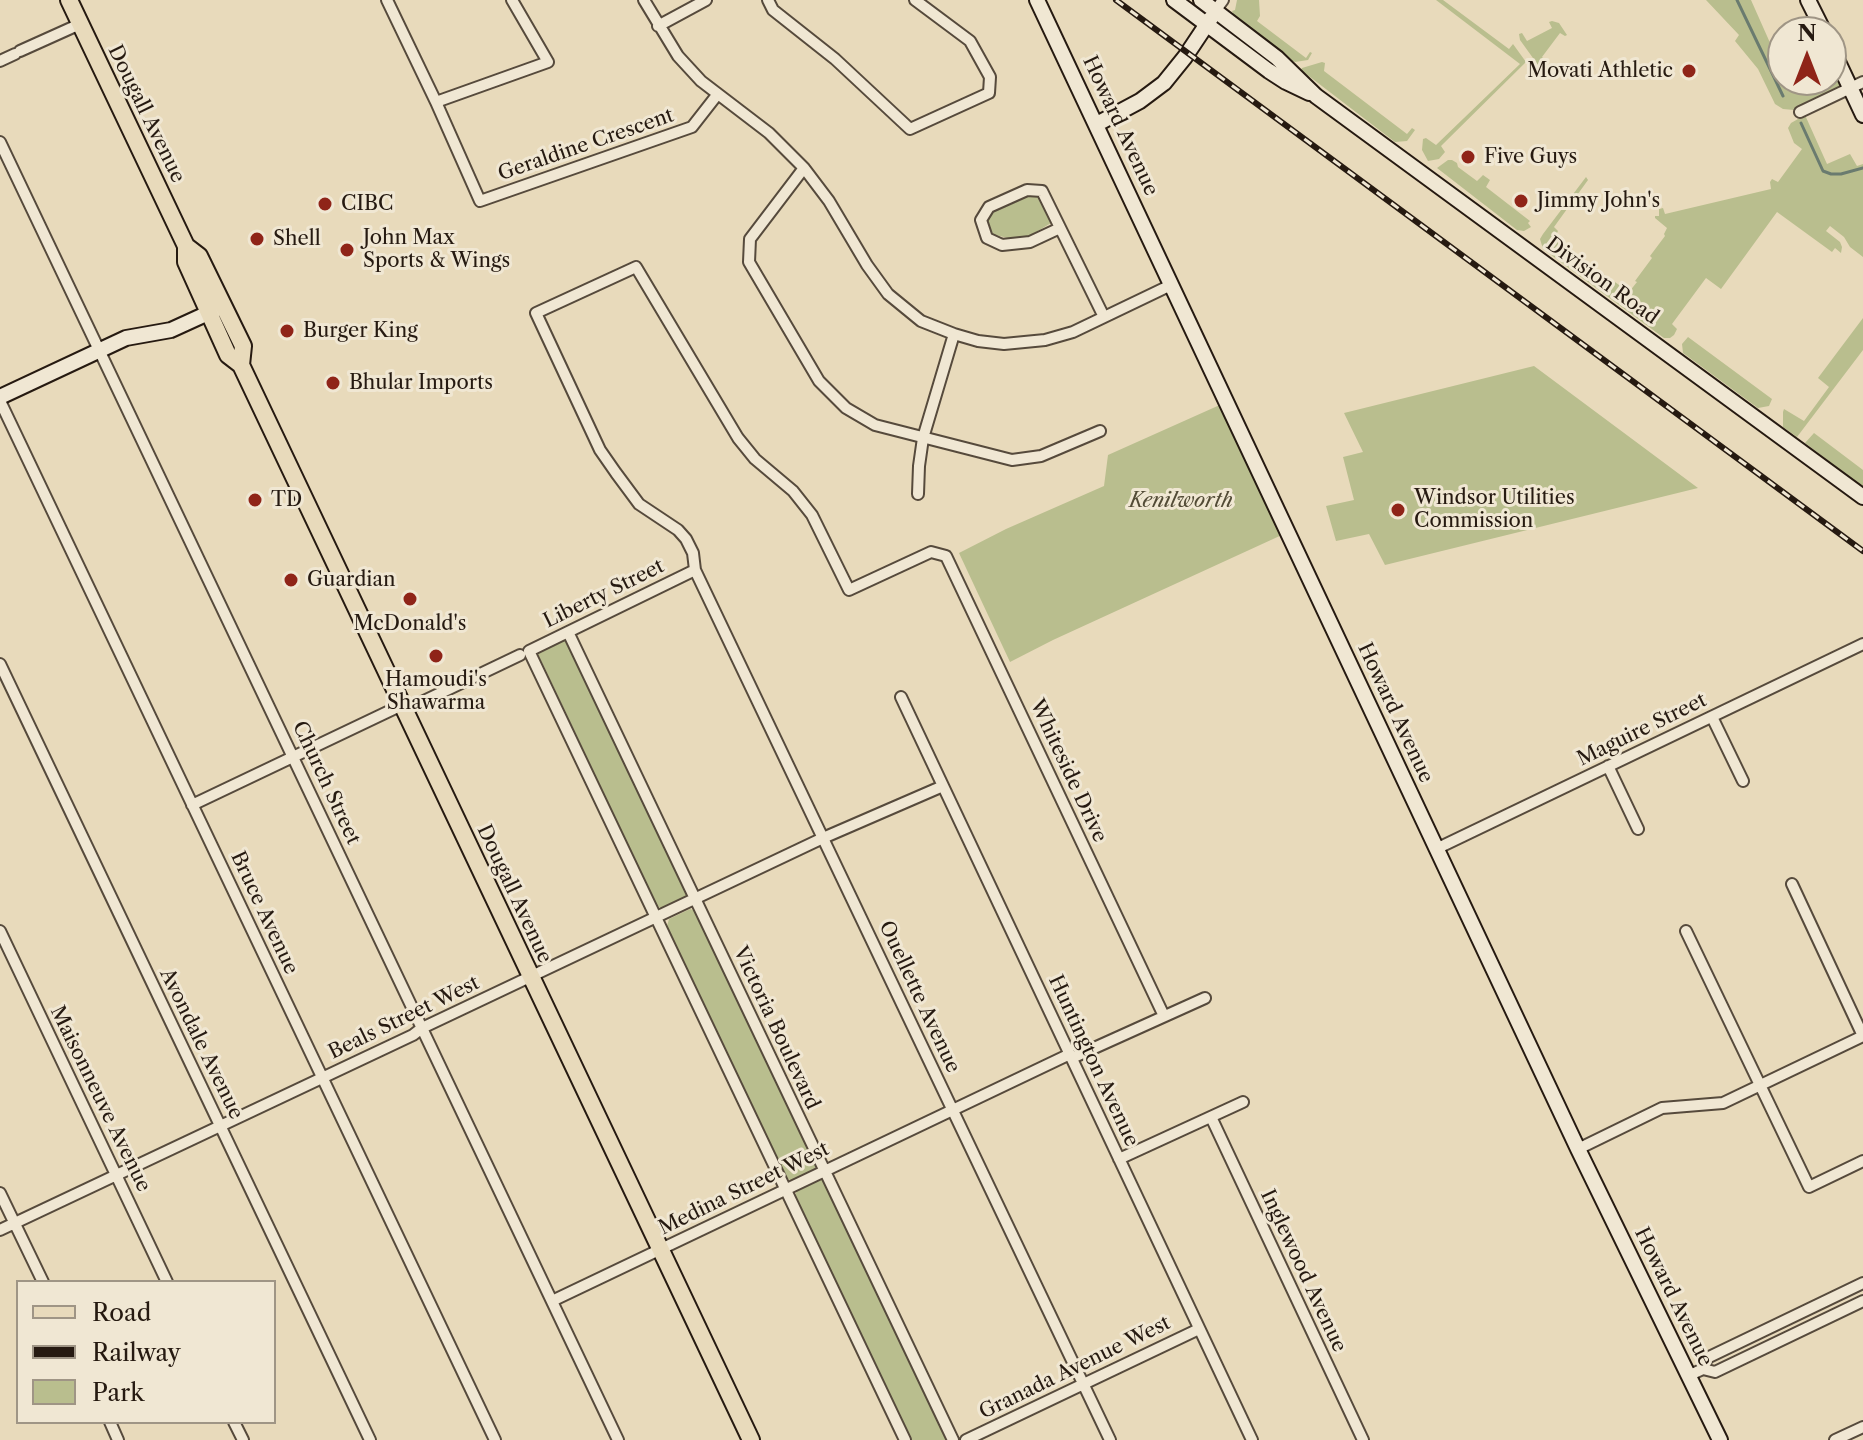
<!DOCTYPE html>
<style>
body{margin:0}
#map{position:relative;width:1863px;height:1440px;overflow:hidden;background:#e8dabb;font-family:"Libre Caslon Text",serif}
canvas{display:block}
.legend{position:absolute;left:16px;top:1280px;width:260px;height:144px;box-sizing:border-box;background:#f0e7d3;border:2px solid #9f9585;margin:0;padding:10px 14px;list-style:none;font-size:24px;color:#261a11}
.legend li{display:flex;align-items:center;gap:16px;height:40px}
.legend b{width:40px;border:2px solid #9f9585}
.north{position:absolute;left:1767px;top:16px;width:80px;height:80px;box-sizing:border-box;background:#f0e7d3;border:2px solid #9f9585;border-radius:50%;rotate:0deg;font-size:22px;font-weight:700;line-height:32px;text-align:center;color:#261a11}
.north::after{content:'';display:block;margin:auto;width:28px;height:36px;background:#8f2418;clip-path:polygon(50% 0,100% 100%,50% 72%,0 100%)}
</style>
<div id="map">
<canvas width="1863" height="1440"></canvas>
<ul class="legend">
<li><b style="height:10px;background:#e8dabb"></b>Road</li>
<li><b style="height:10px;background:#261a11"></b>Railway</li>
<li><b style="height:22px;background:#b9be8e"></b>Park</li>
</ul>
<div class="north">N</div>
</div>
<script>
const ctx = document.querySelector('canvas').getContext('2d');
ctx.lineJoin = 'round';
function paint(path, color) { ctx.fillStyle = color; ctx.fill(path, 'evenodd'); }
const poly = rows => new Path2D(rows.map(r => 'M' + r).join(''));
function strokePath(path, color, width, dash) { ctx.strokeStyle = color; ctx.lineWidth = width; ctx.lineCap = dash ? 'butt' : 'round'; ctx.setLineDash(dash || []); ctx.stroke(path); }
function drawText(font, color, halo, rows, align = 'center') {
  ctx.font = font + ' "Libre Caslon Text",serif'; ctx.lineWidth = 6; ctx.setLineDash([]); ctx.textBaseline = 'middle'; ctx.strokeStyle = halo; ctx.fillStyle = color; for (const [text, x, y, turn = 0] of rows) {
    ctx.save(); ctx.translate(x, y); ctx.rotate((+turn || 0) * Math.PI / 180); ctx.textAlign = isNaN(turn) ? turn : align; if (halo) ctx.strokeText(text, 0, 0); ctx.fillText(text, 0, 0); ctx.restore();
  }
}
const green = poly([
 [1237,0,1259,0,1260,16,1257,21,1306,58,1310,52,1312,53,1308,60,1295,62,1285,58,1237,21,1232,11,1235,10],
 [1436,0,1443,0,1509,49,1513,44,1526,62,1441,146,1445,152,1439,159,1428,161,1422,150,1423,139,1426,138,1436,145,1520,64],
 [1706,0,1751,0,1783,72,1783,80,1787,80,1791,90,1799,87,1801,92,1822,83,1821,80,1831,80,1831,59,1840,78,1840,84,1838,88,1794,110,1783,109,1775,104,1758,69,1735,41,1739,35],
 [1552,21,1559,23,1567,35,1565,36,1560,33,1542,57,1547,63,1541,65,1538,65,1520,40,1519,34,1522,33,1527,41,1552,28,1549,22],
 [1322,62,1325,63,1324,71,1407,134,1412,128,1415,130,1407,141,1395,142,1301,70,1302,68],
 [1805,115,1827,164,1850,154,1857,166,1863,164,1863,257,1850,247,1844,237,1830,226,1826,231,1840,242,1842,247,1841,253,1835,248,1832,252,1777,212,1721,289,1706,278,1672,324,1677,329,1674,335,1670,338,1664,338,1543,249,1540,239,1543,234,1586,177,1588,180,1554,227,1558,231,1555,237,1557,241,1629,292,1637,282,1635,281,1652,258,1650,256,1665,236,1664,234,1667,228,1655,218,1655,216,1659,216,1659,209,1663,208,1665,214,1771,189,1770,182,1772,179,1778,182,1802,149,1794,143,1788,128,1791,123],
 [1448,160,1452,160,1457,163,1458,167,1477,181,1483,175,1490,180,1486,187,1530,221,1528,223,1531,227,1524,231,1517,230,1437,168],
 [1032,194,1038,196,1043,201,1051,218,1051,223,1028,237,1008,238,991,234,987,228,987,222,992,212],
 [1863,318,1863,350,1797,437,1783,427,1783,412,1784,409,1804,421,1829,387,1818,378],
 [1688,337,1772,399,1769,406,1758,408,1683,353,1682,344],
 [1534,366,1698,488,1385,565,1369,534,1336,541,1326,506,1354,500,1343,457,1363,452,1344,413],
 [1222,404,1284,534,1053,640,1010,662,959,553,1006,529,1104,486,1108,455],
 [1814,433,1863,470,1863,487,1805,443],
 [563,639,568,639,687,892,686,897,663,909,657,906,538,654,540,649],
 [690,909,697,911,816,1164,815,1169,792,1181,786,1178,667,926,669,919],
 [818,1178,822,1178,826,1181,946,1436,946,1440,910,1440,795,1195,798,1189]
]);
const stream = poly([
 [1737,0,1783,96],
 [1801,123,1823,171,1831,174,1841,174,1863,168]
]);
const street = poly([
 [387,0,436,102,480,201,692,127,717,95],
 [644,0,678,56,701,81,769,133,804,168,829,201,867,265,888,294,921,321,954,334,978,341,1004,344,1045,340,1073,332,1171,285],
 [768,0,773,10,835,59,910,129,989,93,990,77,970,41,915,0],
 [1215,11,1223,0],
 [658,26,706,0],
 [20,51,80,24],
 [0,61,15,54],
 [436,102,548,62,512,0],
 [1800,112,1863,82],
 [0,142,618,1440],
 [804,168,750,239,749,262,819,381,846,408,875,425,1012,460,1041,456,1100,431],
 [1060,228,1030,242,1002,245,987,238,981,220,989,207,1027,190,1042,191,1104,317],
 [0,401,495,1440],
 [918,494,919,466,923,438,954,334],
 [695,570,529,651,905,1440],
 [568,632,953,1440],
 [0,664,370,1440],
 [901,697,1252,1440],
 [405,710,520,655],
 [1712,717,1743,781],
 [1608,766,1638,829],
 [192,805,402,705],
 [1436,849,1863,644],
 [1792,884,1863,1036],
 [0,931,167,1282],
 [1686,931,1809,1187,1863,1161],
 [1072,1058,1205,998],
 [1211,1117,1363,1440],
 [1578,1149,1662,1108,1723,1103,1863,1036],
 [1119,1159,1243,1102],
 [0,1193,43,1282],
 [0,1230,413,1035,422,1028,823,838,943,786],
 [552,1301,1070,1054],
 [1703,1369,1707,1358,1863,1283],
 [1690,1375,1703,1369,1715,1372,1863,1301],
 [110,1422,118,1440],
 [234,1422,243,1440],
 [966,1440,1199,1329],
 [1110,1440,695,570,693,553,686,539,678,530,639,504,616,473,600,450,536,313,636,267,738,438,755,459,793,491,812,515,849,590,931,552,946,556,1164,1016],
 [1835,1440,1863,1427]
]);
const secondary = poly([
 [1037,0,1578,1149,1720,1440],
 [1174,0,1269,71,1286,82,1309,93],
 [1201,0,1277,58,1316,96,1863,497],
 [1808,0,1824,32],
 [1831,47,1863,115],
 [1097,124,1140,101,1164,83,1185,57,1211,18],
 [0,397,126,338,171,330,217,309]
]);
const primary = poly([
 [69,0,186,246,186,262,228,355,241,365,751,1440],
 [186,246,199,256,243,346,241,365]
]);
const rail = poly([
 [1116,0,1863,551]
]);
const markers = [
 [1689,71,8,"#8f2418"],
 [1468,157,8,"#8f2418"],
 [1521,201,8,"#8f2418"],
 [325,204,8,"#8f2418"],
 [257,239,8,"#8f2418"],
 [347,250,8,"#8f2418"],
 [287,331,8,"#8f2418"],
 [333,383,8,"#8f2418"],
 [255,500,8,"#8f2418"],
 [1398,510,8,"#8f2418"],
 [291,580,8,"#8f2418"],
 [410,599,8,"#8f2418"],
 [436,656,8,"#8f2418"]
];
const poiNames = [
 ["Movati Athletic",1673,71,"right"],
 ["Five Guys",1484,157],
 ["Jimmy John's",1537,201],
 ["CIBC",341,204],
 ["John Max",363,238],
 ["Sports & Wings",363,261],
 ["Shell",273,239],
 ["Burger King",303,331],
 ["Bhular Imports",349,383],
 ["Windsor Utilities",1414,498],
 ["Commission",1414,521],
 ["TD",271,500],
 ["Guardian",307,580],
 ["McDonald's",410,624,"center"],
 ["Hamoudi's",436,680,"center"],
 ["Shawarma",436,703,"center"]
];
const streetNames = [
 ["Dougall Avenue",146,114,64],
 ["Howard Avenue",1120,126,65],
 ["Geraldine Crescent",586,145,-19],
 ["Division Road",1602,281,36],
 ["Liberty Street",604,594,-26],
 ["Howard Avenue",1395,713,65],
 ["Maguire Street",1642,730,-26],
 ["Whiteside Drive",1068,771,65],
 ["Church Street",326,783,65],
 ["Dougall Avenue",514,894,65],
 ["Bruce Avenue",264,913,65],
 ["Ouellette Avenue",919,997,65],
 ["Beals Street West",404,1018,-26],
 ["Victoria Boulevard",776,1028,65],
 ["Avondale Avenue",201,1044,64],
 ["Huntington Avenue",1093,1061,65],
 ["Maisonneuve Avenue",100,1099,64],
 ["Medina Street West",744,1189,-26],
 ["Inglewood Avenue",1303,1271,65],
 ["Howard Avenue",1673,1297,64],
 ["Granada Avenue West",1075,1368,-26]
];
const parkNames = [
 ["Kenilworth",1181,501]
];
paint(green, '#b9be8e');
strokePath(stream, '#6a7b6f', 3);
strokePath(street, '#564a3c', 14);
strokePath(secondary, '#261a11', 18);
strokePath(primary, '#261a11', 20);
strokePath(street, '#f0e7d3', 10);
strokePath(secondary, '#f0e7d3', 14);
strokePath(primary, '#e8dabb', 16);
strokePath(rail, '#261a11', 6);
strokePath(rail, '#f0e7d3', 3, [9]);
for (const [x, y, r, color] of markers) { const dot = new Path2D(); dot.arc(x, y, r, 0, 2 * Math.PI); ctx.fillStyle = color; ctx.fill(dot); strokePath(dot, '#f0e7d3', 3); }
drawText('20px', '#261a11', '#f0e7d3', poiNames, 'left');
drawText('20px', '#261a11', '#f0e7d3', streetNames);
drawText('italic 20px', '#524b36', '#f0e7d3', parkNames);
</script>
